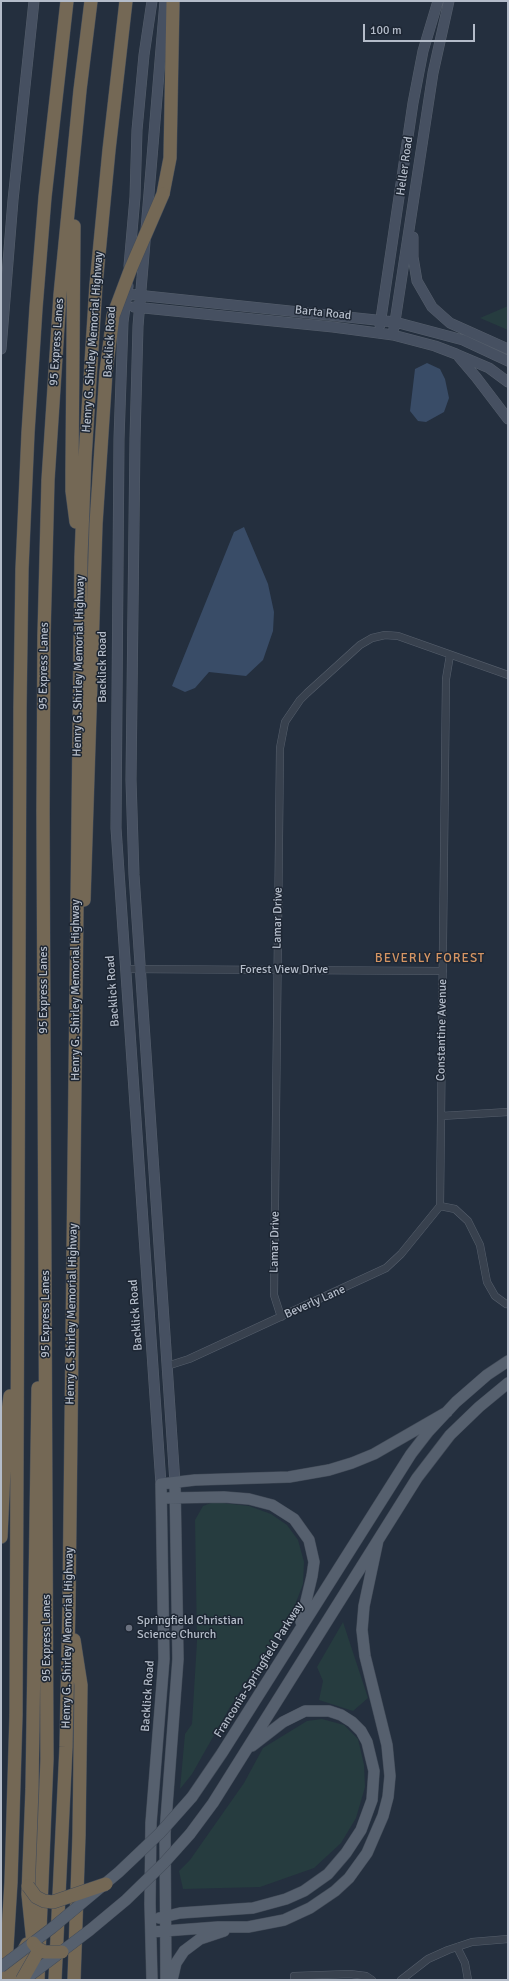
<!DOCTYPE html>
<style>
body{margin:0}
#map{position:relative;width:509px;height:1981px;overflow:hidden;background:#242f3e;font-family:Signika,sans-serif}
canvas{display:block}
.frame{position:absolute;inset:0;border:2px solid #b4bcc9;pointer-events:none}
.scale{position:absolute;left:363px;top:24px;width:112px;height:18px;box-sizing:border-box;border:2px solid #b4bcc9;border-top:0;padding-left:5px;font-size:12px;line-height:14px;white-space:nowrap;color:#b4bcc9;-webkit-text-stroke:3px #1d2633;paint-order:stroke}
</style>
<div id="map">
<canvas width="509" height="1981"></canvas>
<div class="frame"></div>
<div class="scale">100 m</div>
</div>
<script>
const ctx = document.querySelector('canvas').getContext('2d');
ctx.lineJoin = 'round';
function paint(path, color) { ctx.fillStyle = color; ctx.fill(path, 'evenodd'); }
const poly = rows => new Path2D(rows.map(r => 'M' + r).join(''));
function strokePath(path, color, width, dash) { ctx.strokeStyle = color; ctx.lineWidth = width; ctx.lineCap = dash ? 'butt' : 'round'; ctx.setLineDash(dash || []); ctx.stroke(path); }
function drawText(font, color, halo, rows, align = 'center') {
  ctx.font = font + ' Signika,sans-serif'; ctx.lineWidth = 3; ctx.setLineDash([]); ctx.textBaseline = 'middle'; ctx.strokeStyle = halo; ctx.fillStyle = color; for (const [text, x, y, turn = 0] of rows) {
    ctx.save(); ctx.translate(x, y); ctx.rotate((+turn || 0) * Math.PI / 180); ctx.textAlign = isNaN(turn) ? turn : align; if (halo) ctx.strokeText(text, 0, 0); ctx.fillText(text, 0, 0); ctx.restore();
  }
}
const green = poly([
 [508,306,508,330,480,318],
 [214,1502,249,1506,271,1514,287,1525,298,1540,304,1562,303,1584,295,1605,230,1707,192,1774,180,1789,185,1734,192,1724,197,1641,195,1520,203,1506],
 [343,1622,368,1698,353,1711,319,1700,323,1681,317,1667],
 [322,1719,344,1725,358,1739,364,1765,365,1787,356,1818,341,1843,314,1868,260,1887,183,1889,179,1871,190,1860,244,1783,263,1748,307,1721]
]);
const water = poly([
 [427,363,440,369,445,379,449,398,444,412,426,422,418,421,410,411,415,369],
 [244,527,268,584,274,612,273,631,263,660,246,676,209,672,195,688,185,692,172,686,234,532]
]);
const street = poly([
 [450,655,446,679,440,1206,455,1209,468,1221,480,1245,487,1282,495,1296,506,1304],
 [125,969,443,971],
 [441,1116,508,1112],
 [281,1317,274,1295,280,748,285,722,300,700,307,693,360,645,372,638,385,635,398,636,508,675],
 [167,1366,189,1359,386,1268,401,1254,440,1206],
 [457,1947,465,1963,468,1980],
 [294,1980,294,1976,350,1974,366,1976,372,1980],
 [401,1980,428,1959,448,1950,472,1942,508,1939]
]);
const secondary = poly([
 [165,1,138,326,135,439,131,780,134,875,175,1483],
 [413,237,413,257,417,281,432,307,450,323,508,349],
 [129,266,135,197,137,130,144,55,152,1],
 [128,286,123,322,119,439,116,828,161,1484],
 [127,294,395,322,463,340,508,361],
 [134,307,333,327,393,335,435,346,456,354,489,368,508,382],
 [380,325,413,103,423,51,438,1],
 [394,328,433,73,449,1],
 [1,349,13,200,34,1],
 [459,357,476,377,508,419]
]);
const primary = poly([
 [168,1498,224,1497,249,1499,272,1505,294,1519,309,1540,314,1562,312,1576,301,1622],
 [192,1797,222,1753,411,1454,428,1432,456,1402,487,1375,508,1361],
 [190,1834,213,1803,417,1478,450,1435,479,1407,508,1383],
 [159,1918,180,1913,253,1908,286,1899,304,1891,328,1874,346,1853,361,1830,372,1800,374,1771,367,1742,361,1731,352,1722,341,1715,329,1711,305,1711,283,1722,252,1746],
 [151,1932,218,1927,248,1927,284,1920,310,1908,335,1891,349,1878,367,1853,383,1816,388,1797,390,1776,387,1745,365,1656,362,1630,364,1606,378,1540],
 [152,1980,150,1904,151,1823,164,1659,161,1484,195,1480,289,1477,329,1470,352,1463,374,1454,447,1412],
 [166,1980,165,1833,178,1659,175,1483],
 [172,1980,176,1963,184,1951,200,1939,224,1931]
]);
const highway = poly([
 [163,194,170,158,173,1],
 [74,226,72,469,72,491,76,522],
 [84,900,96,524,106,372,113,316],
 [1,1537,6,1426,10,1396],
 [33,1943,28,1894,32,1789,38,1388],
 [5,1980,11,1882,16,1715,20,707,22,569,28,433,36,308,45,197,67,1],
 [8,1980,27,1944],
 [38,1980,47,1759,43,811,44,635,48,480,60,295,80,90,91,1],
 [55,1980,66,1747,69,1603,81,557,85,458,96,285,109,150,126,1],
 [74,1980,79,1835,81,1685,74,1640]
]);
const primaryBridge = poly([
 [1,1967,52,1928,119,1872,160,1833,192,1797],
 [24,1980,90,1930,126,1900,164,1863,190,1834]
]);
const highwayBridge = poly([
 [113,316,131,268,163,194],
 [28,1886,36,1897,44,1901,53,1902,106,1884],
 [33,1943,37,1948,45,1952,62,1952],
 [22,1980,39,1950]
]);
const markers = [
 [129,1628,4,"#6b7280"]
];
const streetNames = [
 ["Heller Road",405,166,-82],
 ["Barta Road",323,313,6],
 ["95 Express Lanes",57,342,-86],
 ["Henry G. Shirley Memorial Highway",93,342,-86],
 ["Backlick Road",110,342,-87],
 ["95 Express Lanes",44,666,-89],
 ["Henry G. Shirley Memorial Highway",79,666,-89],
 ["Backlick Road",103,667,-90],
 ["Lamar Drive",278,918,-89],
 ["Forest View Drive",284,970],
 ["95 Express Lanes",44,990,-90],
 ["Henry G. Shirley Memorial Highway",76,990,-90],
 ["Backlick Road",113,991,-94],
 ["Constantine Avenue",442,1030,-89],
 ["Lamar Drive",275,1242,-89],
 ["Beverly Lane",315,1302,-24],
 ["95 Express Lanes",46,1314,-90],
 ["Henry G. Shirley Memorial Highway",72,1314,-89],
 ["Backlick Road",136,1315,-94],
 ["95 Express Lanes",47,1638,-90],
 ["Henry G. Shirley Memorial Highway",68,1638,-89],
 ["Franconia-Springfield Parkway",259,1670,-58],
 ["Backlick Road",148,1696,-86]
];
const poiNames = [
 ["Springfield Christian",137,1621],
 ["Science Church",137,1635]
];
const neighbourhoodNames = [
 ["BEVERLY FOREST",430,959]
];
paint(green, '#263c3f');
paint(water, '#394c67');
strokePath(street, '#565f6c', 8);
strokePath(secondary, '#565f6c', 11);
strokePath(primary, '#414a57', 12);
strokePath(highway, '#434c59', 14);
strokePath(street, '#38414e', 7);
strokePath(secondary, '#465061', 10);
strokePath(primary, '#56606e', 11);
strokePath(highway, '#746855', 13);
strokePath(primaryBridge, '#414a57', 12, []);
strokePath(highwayBridge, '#434c59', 14, []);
strokePath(primaryBridge, '#56606e', 11);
strokePath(highwayBridge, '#746855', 13);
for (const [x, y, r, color] of markers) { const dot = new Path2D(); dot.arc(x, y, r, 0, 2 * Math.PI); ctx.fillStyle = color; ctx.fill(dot); strokePath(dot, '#1d2633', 1.5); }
drawText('12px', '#b4bcc9', '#1d2633', streetNames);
drawText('12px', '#b4bcc9', '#1d2633', poiNames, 'left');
ctx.letterSpacing = '1px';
drawText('13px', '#d59563', '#1d2633', neighbourhoodNames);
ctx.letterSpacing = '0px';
</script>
